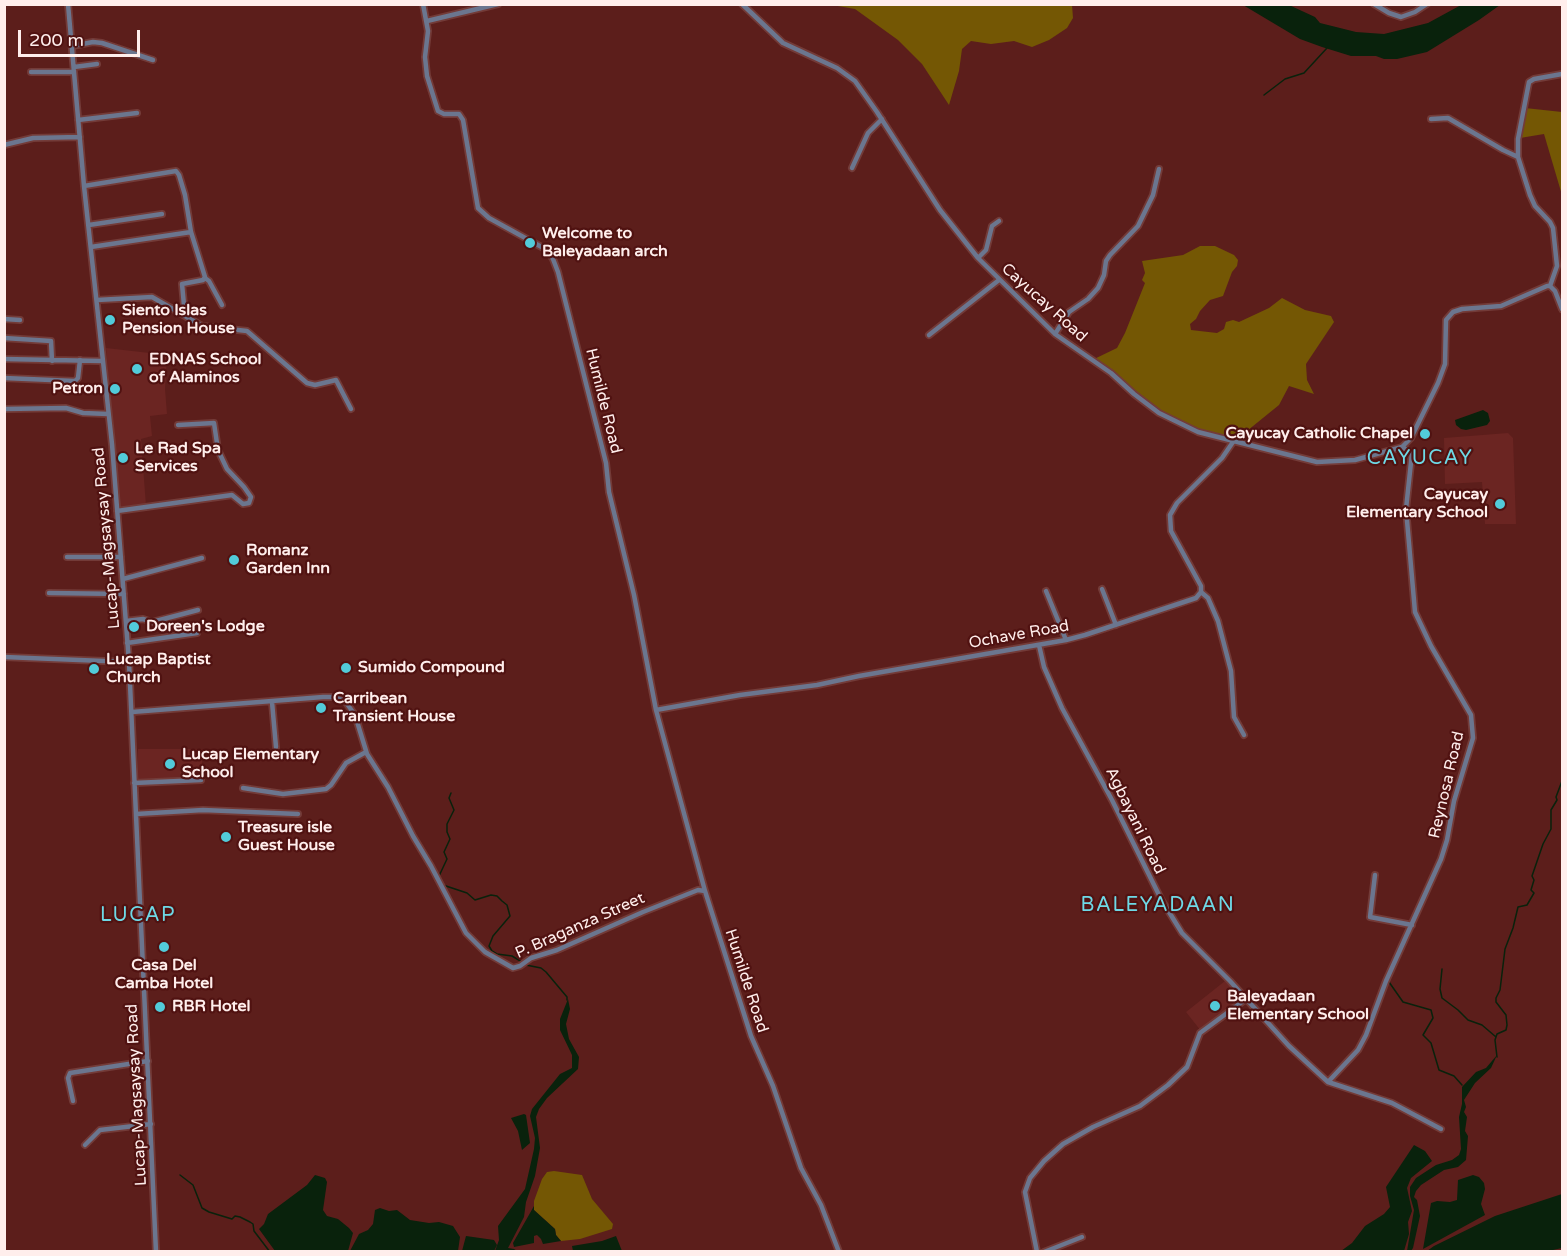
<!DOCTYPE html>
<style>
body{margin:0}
#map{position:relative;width:1567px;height:1256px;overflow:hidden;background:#5c1e1b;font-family:"Varela Round",sans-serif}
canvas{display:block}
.frame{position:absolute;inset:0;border:6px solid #ffeeec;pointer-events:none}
.scale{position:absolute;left:18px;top:30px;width:122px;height:27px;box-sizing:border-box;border:3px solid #ffeeec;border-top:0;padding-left:8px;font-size:18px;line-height:21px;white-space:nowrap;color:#ffeeec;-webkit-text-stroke:4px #501211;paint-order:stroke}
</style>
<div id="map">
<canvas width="1567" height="1256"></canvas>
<div class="frame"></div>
<div class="scale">200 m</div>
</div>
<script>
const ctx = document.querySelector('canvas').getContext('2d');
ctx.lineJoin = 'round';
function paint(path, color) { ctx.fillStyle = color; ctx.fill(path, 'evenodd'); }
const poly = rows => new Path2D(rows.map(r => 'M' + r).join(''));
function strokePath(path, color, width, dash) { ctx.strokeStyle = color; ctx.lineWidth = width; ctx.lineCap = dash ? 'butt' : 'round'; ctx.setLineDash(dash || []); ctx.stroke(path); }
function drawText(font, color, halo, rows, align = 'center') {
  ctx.font = font + ' "Varela Round",sans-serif'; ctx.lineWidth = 4.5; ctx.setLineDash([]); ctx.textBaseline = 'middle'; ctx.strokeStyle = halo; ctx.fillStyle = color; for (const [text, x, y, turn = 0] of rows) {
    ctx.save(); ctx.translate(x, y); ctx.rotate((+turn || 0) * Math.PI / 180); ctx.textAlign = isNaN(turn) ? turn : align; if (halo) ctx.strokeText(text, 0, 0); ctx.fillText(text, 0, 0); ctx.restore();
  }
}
const built = poly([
 [106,348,167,355,165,389,167,414,150,416,152,436,141,439,146,506,119,511],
 [1508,433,1513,438,1516,524,1485,524,1482,482,1445,484,1444,438],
 [138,749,203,749,201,779,138,782],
 [1225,981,1245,1001,1201,1031,1186,1012]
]);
const green = poly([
 [832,5,1072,5,1073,18,1067,28,1049,40,1032,47,1014,41,991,44,971,41,962,49,959,71,949,105,922,64,898,40,855,9],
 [1525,108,1562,112,1562,195,1544,134,1520,138],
 [1200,246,1215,246,1234,255,1238,260,1237,266,1232,272,1223,296,1210,300,1200,311,1196,319,1190,324,1191,330,1217,333,1224,329,1226,322,1233,320,1239,322,1269,308,1282,298,1305,310,1331,316,1334,322,1306,364,1307,380,1314,394,1289,386,1279,405,1242,435,1238,444,1210,438,1172,422,1152,410,1127,387,1090,361,1117,348,1125,333,1145,283,1142,280,1145,273,1142,261,1183,255],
 [554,1171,582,1175,592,1199,613,1224,612,1229,580,1239,561,1241,556,1235,555,1229,534,1210,534,1201,542,1179,547,1172]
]);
const water = poly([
 [1243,5,1289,5,1315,17,1320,23,1356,32,1384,34,1428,23,1461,5,1500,5,1479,20,1427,52,1397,59,1384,59,1376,56,1351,56,1322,47,1300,39],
 [1483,410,1488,413,1490,421,1487,425,1466,430,1461,429,1456,425,1455,420],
 [568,999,570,1009,566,1024,569,1039,579,1057,578,1069,547,1098,539,1109,536,1117,540,1148,535,1176,526,1202,524,1217,508,1248,514,1249,517,1251,495,1251,499,1240,498,1226,525,1189,534,1149,535,1138,530,1116,532,1109,560,1074,572,1068,572,1055,560,1030,560,1019],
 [1497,1055,1491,1068,1475,1083,1464,1100,1466,1107,1464,1112,1467,1117,1465,1131,1468,1136,1466,1160,1458,1167,1444,1170,1421,1185,1416,1191,1414,1197,1417,1200,1420,1216,1413,1248,1411,1251,1407,1251,1414,1210,1410,1196,1410,1187,1416,1178,1436,1165,1452,1160,1459,1155,1461,1149,1459,1117,1462,1104,1462,1087,1476,1072,1486,1068],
 [524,1114,526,1115,530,1143,522,1150,518,1131,511,1118],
 [1414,1145,1425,1151,1432,1161,1411,1178,1407,1188,1412,1211,1408,1222,1409,1234,1404,1251,1341,1251,1352,1243,1365,1226,1384,1214,1390,1207,1386,1187],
 [315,1175,325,1178,327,1182,323,1210,327,1216,338,1219,349,1228,353,1233,348,1251,275,1251,259,1229,264,1224,268,1214,307,1185],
 [1473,1175,1479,1177,1484,1183,1485,1189,1481,1204,1485,1215,1423,1249,1431,1203,1437,1201,1450,1202,1457,1200,1458,1180],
 [1562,1194,1562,1248,1544,1252,1427,1251,1434,1246,1495,1216],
 [534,1206,534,1210,555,1229,556,1235,561,1241,543,1244,541,1239,537,1235,534,1236,534,1243,514,1247,513,1243],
 [380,1208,389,1211,397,1210,410,1220,429,1223,439,1222,453,1226,460,1237,458,1251,350,1251,359,1234,368,1230,373,1224,375,1210],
 [466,1236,494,1240,497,1245,494,1251,462,1251],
 [616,1236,622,1251,573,1251,572,1246,602,1241]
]);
const stream = poly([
 [1264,95,1285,79,1304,73,1327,48],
 [439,876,447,859,444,852,450,839,447,832,447,824,454,810,449,798,451,793],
 [443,885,467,893,475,900,491,895,497,896,502,901,507,905,510,916,493,936,489,946,492,951,497,954,512,956,522,962],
 [526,965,541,968,546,972,567,997,567,1000],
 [1442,969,1440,989,1442,998,1458,1010,1468,1020,1482,1025,1496,1037],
 [1389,982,1403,1002,1431,1010,1433,1018,1423,1035,1431,1043,1439,1070,1454,1076,1462,1085],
 [1497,1057,1495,1040,1497,1034,1506,1030,1507,1025,1506,1015,1496,1002,1496,998,1500,990,1505,949,1513,928,1518,907,1527,905,1534,893,1531,890,1534,880,1532,876,1543,844,1551,829,1551,810,1557,800,1556,797,1562,781],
 [180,1175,193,1185,202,1208,209,1212,232,1219,235,1216,240,1217,250,1222,253,1224,254,1231,270,1252]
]);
const minor = poly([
 [68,4,84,186,112,444,129,662,156,1252],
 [423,4,428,31,425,57,427,76,438,111,444,114,459,114,463,120,478,208,489,218,547,250,553,259,558,272,606,463,609,492,634,595,656,710,705,891,751,1036,773,1086,801,1168,821,1205,839,1252],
 [742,4,783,43,837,68,855,81,877,112,940,210,978,258,1055,334,1111,373,1134,394,1159,413,1198,432,1317,462,1355,460,1402,447,1411,438,1438,383,1445,364,1446,320,1453,312,1462,309,1501,306,1547,286,1550,286,1555,291,1562,309],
 [1374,4,1389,13,1401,17,1415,12,1427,4],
 [427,21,498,4],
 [72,46,93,42,102,43,153,60],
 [74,67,97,64],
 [31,72,74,72],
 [1431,119,1448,118,1503,150,1518,157],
 [78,120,137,113],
 [4,145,33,138,80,137],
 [852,168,868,133,882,119],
 [84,186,176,171,179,175,185,195,191,232,205,277,203,280,182,284,185,316,152,297,97,300],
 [89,225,162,214],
 [91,247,191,232],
 [978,258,986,250,992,226,999,221],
 [205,278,209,281,222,305],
 [1550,286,1557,266,1553,228,1550,222,1535,206,1530,195,1518,157,1518,139,1529,82,1534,79,1562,74],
 [185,316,202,326,247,331,307,383,315,385,336,380,351,409],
 [4,319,20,320],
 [1055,334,1069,312,1088,299,1098,288,1104,275,1106,261,1110,255,1138,226,1153,195,1159,169],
 [929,335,999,280],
 [4,338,51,341,52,361],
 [4,359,102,361],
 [4,378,75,381,78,378,80,360],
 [4,409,66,408,83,413,108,414],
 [117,511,232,495,243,504,249,503,251,497,244,487,227,469,218,450,214,423,178,425],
 [67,557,121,557],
 [123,579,202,558],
 [1102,589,1116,625],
 [1046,591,1066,640],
 [1201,592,1208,598,1218,621,1231,671,1234,717,1244,735],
 [49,593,124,594],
 [126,621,143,619,152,622,198,610],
 [127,643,197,633],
 [1039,645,1044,667,1062,708,1112,800,1161,899,1182,933,1230,981,1289,1046,1328,1082,1392,1103,1441,1129],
 [4,657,129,662],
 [272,702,276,747],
 [656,710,740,695,817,685,859,676,1066,640,1085,635,1196,598,1201,592,1201,586,1171,531,1170,515,1177,503,1222,458,1233,442],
 [132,712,323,697,333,697,345,701,355,715,367,754,388,787,413,836,431,866,466,933,485,952,513,968,520,966,531,958,557,950,643,912,698,890,705,891],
 [134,783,201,780],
 [243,788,283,794,326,789,331,785,346,763,366,752],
 [136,814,203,810,298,814],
 [1375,875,1370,917,1412,925],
 [1328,1082,1358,1050,1366,1035,1386,981,1441,859,1447,840,1454,801,1473,738,1471,715,1431,646,1415,612,1406,509,1412,453,1402,447],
 [73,1101,68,1078,70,1073,148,1061],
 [85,1145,100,1130,151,1124],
 [1037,1252,1025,1192,1030,1178,1044,1161,1063,1144,1093,1127,1140,1106,1168,1085,1187,1067,1200,1033,1246,999],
 [1044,1252,1082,1237]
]);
const markers = [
 [530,243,6,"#52cbd9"],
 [110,320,6,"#52cbd9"],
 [137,369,6,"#52cbd9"],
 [115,389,6,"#52cbd9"],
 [1425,434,6,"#52cbd9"],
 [123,458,6,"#52cbd9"],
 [1500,504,6,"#52cbd9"],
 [234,560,6,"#52cbd9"],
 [134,627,6,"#52cbd9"],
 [346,668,6,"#52cbd9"],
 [94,669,6,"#52cbd9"],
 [321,708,6,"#52cbd9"],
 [170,764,6,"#52cbd9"],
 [226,837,6,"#52cbd9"],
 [164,947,6,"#52cbd9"],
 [1215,1006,6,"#52cbd9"],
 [160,1007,6,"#52cbd9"]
];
const poiNames = [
 ["Welcome to",542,234],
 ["Baleyadaan arch",542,252],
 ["Siento Islas",122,311],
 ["Pension House",122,329],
 ["EDNAS School",149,360],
 ["of Alaminos",149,378],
 ["Petron",103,389,"right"],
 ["Cayucay Catholic Chapel",1413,434,"right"],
 ["Le Rad Spa",135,449],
 ["Services",135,467],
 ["Cayucay",1488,495,"right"],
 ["Elementary School",1488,513,"right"],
 ["Romanz",246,551],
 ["Garden Inn",246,569],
 ["Doreen's Lodge",146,627],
 ["Lucap Baptist",106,660],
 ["Church",106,678],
 ["Sumido Compound",358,668],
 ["Carribean",333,699],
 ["Transient House",333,717],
 ["Lucap Elementary",182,755],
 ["School",182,773],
 ["Treasure isle",238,828],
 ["Guest House",238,846],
 ["Casa Del",164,966,"center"],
 ["Camba Hotel",164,984,"center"],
 ["Baleyadaan",1227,997],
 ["Elementary School",1227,1015],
 ["RBR Hotel",172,1007]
];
const streetNames = [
 ["Cayucay Road",1044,303,42],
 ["Humilde Road",603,401,76],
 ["Lucap-Magsaysay Road",107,538,-95],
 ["Ochave Road",1019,635,-10],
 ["Reynosa Road",1447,785,-77],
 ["Agbayani Road",1135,821,64],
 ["P. Braganza Street",580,926,-24],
 ["Humilde Road",746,981,72],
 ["Lucap-Magsaysay Road",137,1095,-93]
];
const quarterNames = [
 ["CAYUCAY",1420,459],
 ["BALEYADAAN",1158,906],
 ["LUCAP",138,916]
];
paint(built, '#6b2522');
paint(green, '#745704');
paint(water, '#09220c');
strokePath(stream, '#09220c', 1.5);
strokePath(minor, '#733b38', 8);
strokePath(minor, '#6b768f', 4.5);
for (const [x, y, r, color] of markers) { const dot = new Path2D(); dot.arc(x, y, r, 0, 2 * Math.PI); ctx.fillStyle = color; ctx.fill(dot); strokePath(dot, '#501211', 2); }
drawText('bold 16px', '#ffeeec', '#501211', poiNames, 'left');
drawText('16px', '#ffeeec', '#501211', streetNames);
ctx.letterSpacing = '1.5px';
drawText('20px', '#6ed9e6', '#501211', quarterNames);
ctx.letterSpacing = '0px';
</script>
